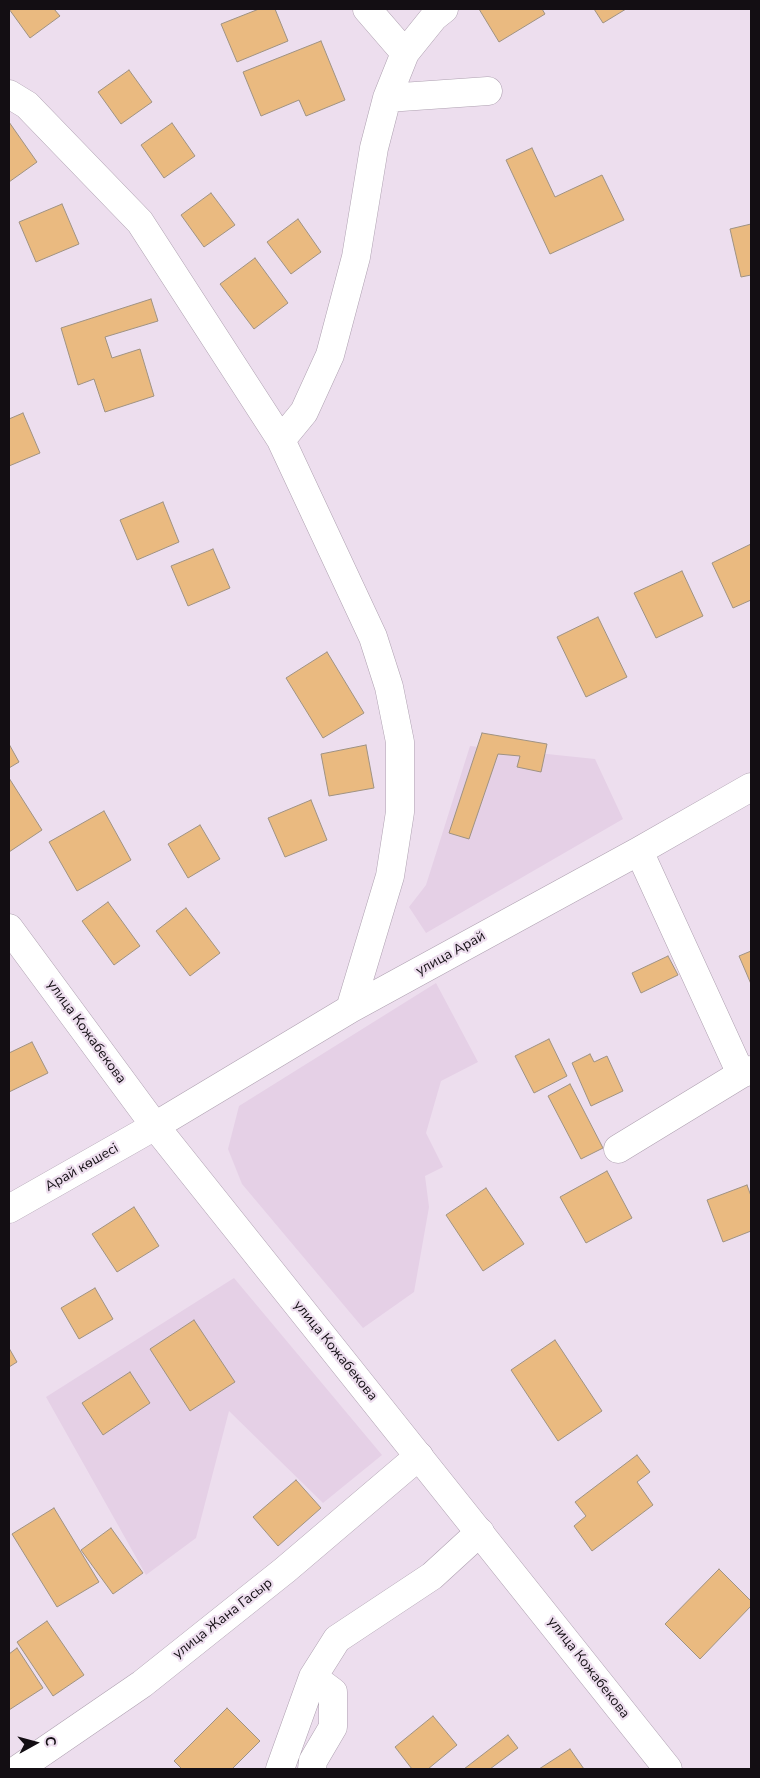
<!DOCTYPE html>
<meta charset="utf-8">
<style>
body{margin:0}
#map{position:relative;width:760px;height:1778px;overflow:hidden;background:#eddeee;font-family:"Nunito Sans",sans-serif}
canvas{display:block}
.frame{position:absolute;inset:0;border:10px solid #130e13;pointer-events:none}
.north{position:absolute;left:10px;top:1718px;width:50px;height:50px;-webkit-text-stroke:4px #eddeee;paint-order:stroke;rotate:83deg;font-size:14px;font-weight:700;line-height:20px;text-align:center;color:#130e13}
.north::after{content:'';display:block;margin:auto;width:18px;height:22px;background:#130e13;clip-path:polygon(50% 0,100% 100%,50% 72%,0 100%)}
</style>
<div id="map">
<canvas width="760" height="1778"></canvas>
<div class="frame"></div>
<div class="north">С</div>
</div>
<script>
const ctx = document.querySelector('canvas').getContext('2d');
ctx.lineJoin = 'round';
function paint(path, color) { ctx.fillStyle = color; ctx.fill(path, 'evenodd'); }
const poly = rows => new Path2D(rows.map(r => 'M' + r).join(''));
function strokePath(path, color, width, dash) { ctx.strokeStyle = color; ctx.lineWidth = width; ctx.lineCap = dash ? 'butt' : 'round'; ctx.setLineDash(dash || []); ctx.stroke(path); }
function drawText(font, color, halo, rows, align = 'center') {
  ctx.font = font + ' "Nunito Sans",sans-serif'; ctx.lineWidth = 4.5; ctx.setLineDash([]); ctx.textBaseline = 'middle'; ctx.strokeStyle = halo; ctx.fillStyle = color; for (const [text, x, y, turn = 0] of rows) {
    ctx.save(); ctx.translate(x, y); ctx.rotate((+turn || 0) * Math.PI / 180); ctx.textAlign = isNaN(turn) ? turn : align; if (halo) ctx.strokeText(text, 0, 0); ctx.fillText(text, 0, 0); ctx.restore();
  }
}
const built = poly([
 [470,746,595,759,623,819,426,933,409,907,426,885],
 [436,983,478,1062,441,1081,426,1133,443,1167,425,1176,429,1207,414,1292,363,1328,242,1184,228,1149,239,1106],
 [234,1278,382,1455,323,1503,229,1411,196,1538,146,1575,46,1397]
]);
const building = poly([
 [9,9,54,9,60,16,30,38,9,9],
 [259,9,275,9,288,41,237,62,221,24,259,9],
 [479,9,542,9,545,14,499,42,479,9],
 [594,9,626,9,603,23,594,9],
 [321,41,345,100,306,116,299,100,261,116,243,72,321,41],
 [129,70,152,102,121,124,98,92,129,70],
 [9,122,37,162,9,182,9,122],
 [172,123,195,156,164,178,141,145,172,123],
 [532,148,555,197,602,175,624,220,550,254,506,160,532,148],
 [211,193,235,225,204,247,181,215,211,193],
 [62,204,79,244,36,262,19,222,62,204],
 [298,219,321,252,291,274,267,242,298,219],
 [751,224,751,275,741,277,730,229,751,224],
 [255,258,288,303,254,329,220,284,255,258],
 [151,299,158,321,105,337,112,358,140,349,154,396,105,412,94,379,78,385,61,328,151,299],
 [23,413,40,453,9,466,9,419,23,413],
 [163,502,179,542,137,560,120,520,163,502],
 [751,544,751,600,733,608,712,563,751,544],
 [213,549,230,588,188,606,171,566,213,549],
 [682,571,703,616,656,638,634,593,682,571],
 [598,617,627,677,586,697,557,637,598,617],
 [327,652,364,713,323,738,286,678,327,652],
 [482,733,547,744,541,772,517,767,520,756,498,754,469,839,449,833,482,733],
 [9,744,19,762,9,768,9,744],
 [366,745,374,788,329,796,321,754,366,745],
 [9,778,42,830,9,852,9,778],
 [311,800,327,840,285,857,268,818,311,800],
 [104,811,131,860,77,891,49,842,104,811],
 [200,825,220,859,188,878,168,844,200,825],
 [108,902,140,946,114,965,82,921,108,902],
 [186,908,220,953,190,976,156,931,186,908],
 [751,951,751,984,739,956,751,951],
 [668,956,678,975,641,993,632,973,668,956],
 [549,1039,567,1076,534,1093,515,1056,549,1039],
 [32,1042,48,1073,9,1092,9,1053,32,1042],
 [590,1054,594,1062,607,1056,623,1091,591,1106,572,1063,590,1054],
 [570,1084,603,1148,581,1159,548,1096,570,1084],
 [607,1171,632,1218,586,1243,560,1197,607,1171],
 [747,1185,751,1196,751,1231,723,1242,707,1200,747,1185],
 [486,1188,524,1244,483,1271,446,1215,486,1188],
 [134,1207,159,1246,117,1272,92,1234,134,1207],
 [95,1288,113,1319,79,1339,61,1308,95,1288],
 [194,1320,235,1382,190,1411,150,1349,194,1320],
 [555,1340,602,1411,558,1441,511,1370,555,1340],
 [9,1348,17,1362,9,1367,9,1348],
 [130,1372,150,1403,103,1435,82,1403,130,1372],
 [637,1455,650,1472,637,1482,653,1505,592,1551,574,1526,586,1516,575,1502,637,1455],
 [296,1480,321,1508,278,1546,253,1517,296,1480],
 [54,1508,99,1582,57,1607,12,1534,54,1508],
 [111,1528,143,1573,113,1594,81,1550,111,1528],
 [719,1569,751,1601,751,1606,700,1659,665,1624,719,1569],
 [47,1621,84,1675,53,1696,17,1642,47,1621],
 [17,1648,43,1688,9,1710,9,1654,17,1648],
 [227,1708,260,1741,232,1769,182,1769,174,1761,227,1708],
 [433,1716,457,1745,428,1769,412,1769,395,1747,433,1716],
 [508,1735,518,1748,490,1769,464,1769,508,1735],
 [570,1749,584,1769,539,1769,570,1749]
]);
const minor = poly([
 [367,9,405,53],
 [9,94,27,105,140,222,281,440,373,637,389,687,400,742,400,812,390,876,350,1009],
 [387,98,488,91],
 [281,440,304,412,330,355,356,257,374,148,387,98,405,53,434,17,444,9],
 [639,851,741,1074],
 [155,1126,350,1009,639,851,751,787],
 [618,1149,741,1074,751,1070],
 [18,1769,142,1684,285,1570,419,1456],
 [280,1769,313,1677,337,1639,432,1576,480,1532],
 [312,1769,313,1761,333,1727,333,1692,313,1677]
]);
const major = poly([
 [9,928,155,1126,668,1769],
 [9,1209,155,1126]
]);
const streetNames = [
 ["улица Арай",451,954,-29],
 ["улица Кожабекова",86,1032,54],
 ["Арай көшесі",82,1168,-30],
 ["улица Кожабекова",335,1351,51],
 ["улица Жана Гасыр",223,1619,-38],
 ["улица Кожабекова",588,1668,52]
];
paint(built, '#e5d0e6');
paint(building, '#eaba80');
strokePath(building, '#9f9282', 1);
strokePath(minor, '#aea0b0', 29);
strokePath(major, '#aea0b0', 29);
strokePath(minor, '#fff', 28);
strokePath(major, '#fff', 28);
drawText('14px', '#130e13', '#eddeee', streetNames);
</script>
